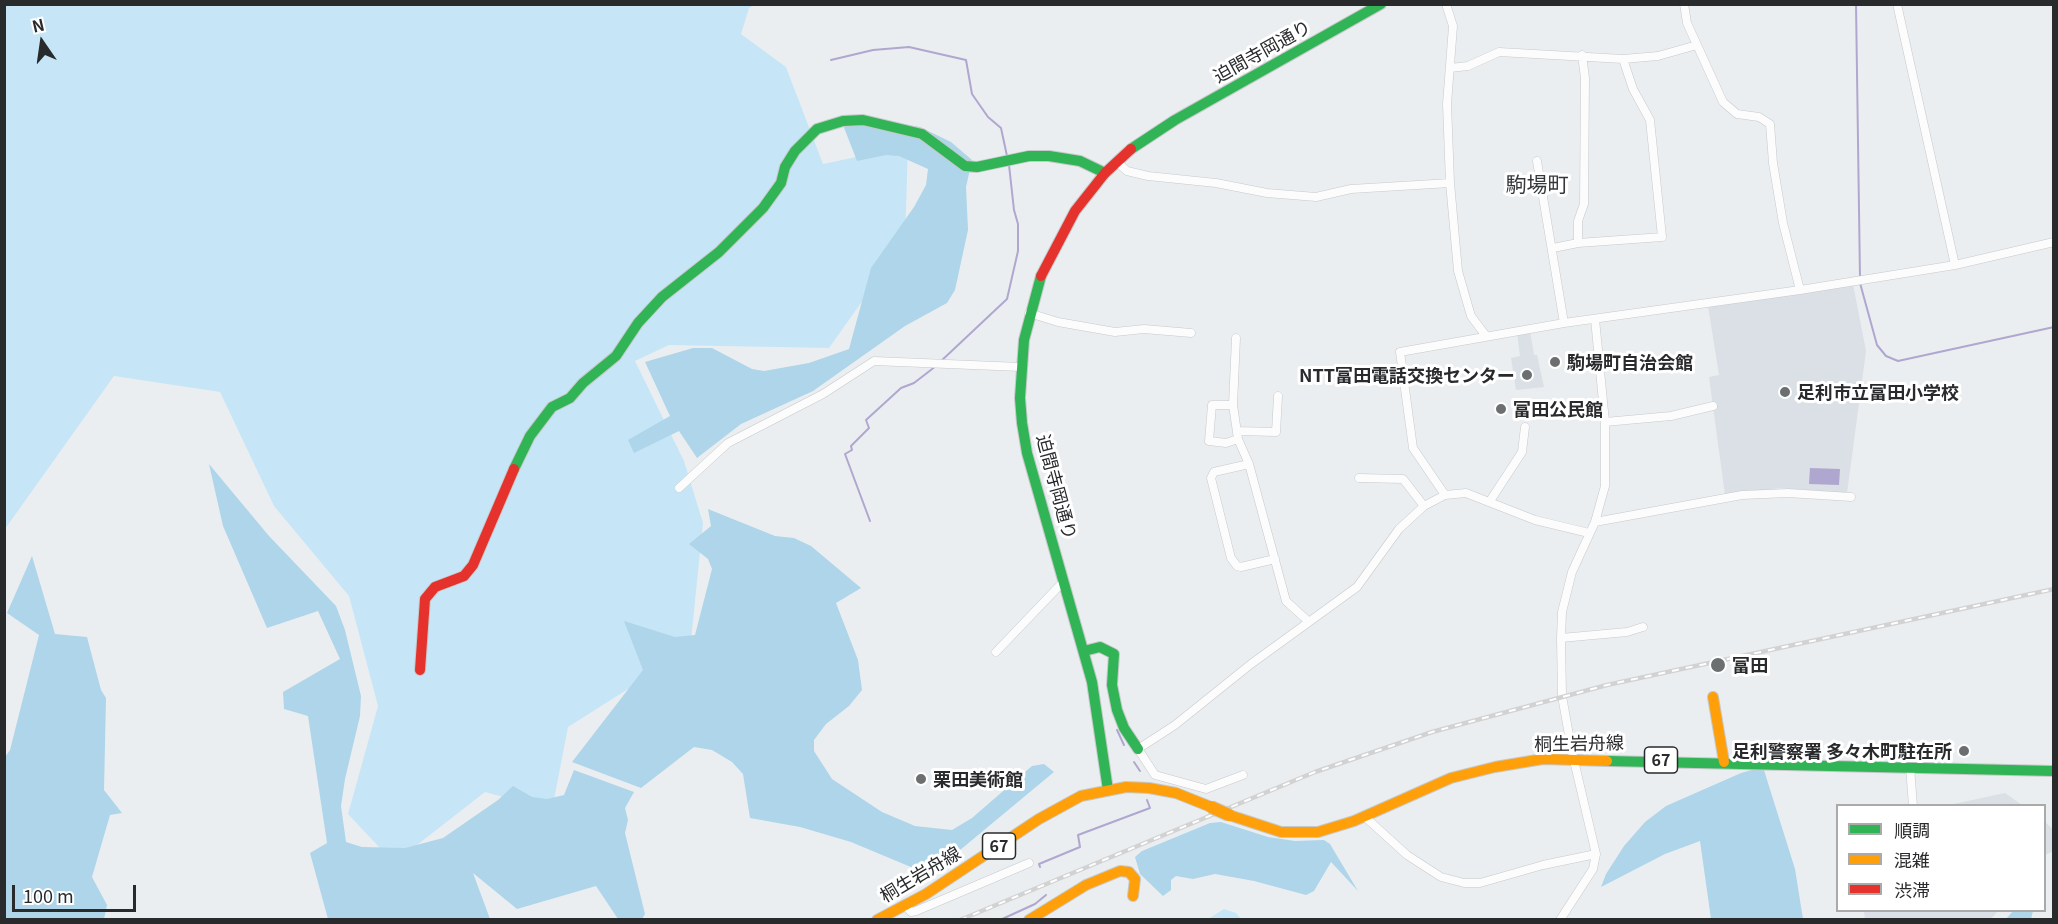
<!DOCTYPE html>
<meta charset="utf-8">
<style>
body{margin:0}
#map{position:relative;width:2058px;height:924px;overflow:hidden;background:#ebeef0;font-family:Georgia,"Noto Sans JP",serif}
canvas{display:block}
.frame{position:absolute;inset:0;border:6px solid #282a2b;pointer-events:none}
.legend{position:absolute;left:1836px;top:804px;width:210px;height:108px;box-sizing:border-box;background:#fff;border:2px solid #a9aaaa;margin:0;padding:8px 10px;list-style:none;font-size:18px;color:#282a2b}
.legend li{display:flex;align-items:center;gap:12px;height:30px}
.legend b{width:30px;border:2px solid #a9aaaa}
.north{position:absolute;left:12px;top:12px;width:60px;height:60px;-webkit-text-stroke:4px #fff;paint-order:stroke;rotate:347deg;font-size:16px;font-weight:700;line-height:24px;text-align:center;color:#282a2b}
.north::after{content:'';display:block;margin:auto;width:21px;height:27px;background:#282a2b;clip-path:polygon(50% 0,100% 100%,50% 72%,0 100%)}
.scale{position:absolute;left:12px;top:885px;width:124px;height:27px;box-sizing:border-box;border:3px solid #282a2b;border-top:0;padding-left:8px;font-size:18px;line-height:21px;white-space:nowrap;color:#282a2b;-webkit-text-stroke:4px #fff;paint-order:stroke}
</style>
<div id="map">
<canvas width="2058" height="924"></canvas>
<div class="frame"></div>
<ul class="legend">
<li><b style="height:8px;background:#30b455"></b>順調</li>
<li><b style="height:8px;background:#ff9f0a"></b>混雑</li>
<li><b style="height:8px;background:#e5322d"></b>渋滞</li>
</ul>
<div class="north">N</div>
<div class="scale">100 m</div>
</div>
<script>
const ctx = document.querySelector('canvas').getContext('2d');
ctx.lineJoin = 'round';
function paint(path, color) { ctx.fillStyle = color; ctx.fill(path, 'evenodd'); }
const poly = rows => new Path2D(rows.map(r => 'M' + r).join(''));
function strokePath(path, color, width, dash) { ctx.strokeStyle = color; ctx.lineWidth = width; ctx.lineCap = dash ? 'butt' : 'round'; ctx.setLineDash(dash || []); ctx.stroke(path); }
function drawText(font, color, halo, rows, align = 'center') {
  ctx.font = font + ' Georgia,"Noto Sans JP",serif'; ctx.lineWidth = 6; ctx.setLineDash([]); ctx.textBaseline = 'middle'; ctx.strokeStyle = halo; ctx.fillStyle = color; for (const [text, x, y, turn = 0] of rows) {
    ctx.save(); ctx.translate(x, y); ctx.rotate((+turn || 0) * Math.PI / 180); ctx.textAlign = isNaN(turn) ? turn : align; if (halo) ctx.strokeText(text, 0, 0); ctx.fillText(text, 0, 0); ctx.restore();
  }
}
const built = poly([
 [1853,284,1866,351,1847,493,1781,488,1725,495,1709,377,1719,375,1708,306],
 [1530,331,1534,355,1537,355,1544,387,1516,390,1511,358,1520,356,1517,333],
 [2005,793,2022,805,1949,805],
 [2045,822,2053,829,2054,851,2045,855],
 [1864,911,1864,910,1998,911,1990,920,1865,919]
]);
const green = poly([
 [5,5,754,5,749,8,741,34,786,67,823,164,908,146,905,241,829,348,669,345,635,361,684,461,703,523,690,650,568,727,552,810,485,792,394,863,348,814,378,706,349,596,274,506,220,392,114,376,5,529],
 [1224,909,1236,913,1241,919,1208,919]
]);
const forest = poly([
 [895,123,920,127,951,142,972,160,966,187,968,230,955,290,947,303,905,326,813,391,741,424,697,458,679,431,634,453,628,440,670,416,645,362,693,348,712,348,752,369,764,371,809,363,849,349,871,268,914,207,926,185,928,169,899,156,886,155,857,161,843,125],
 [209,464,269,536,336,606,345,630,361,696,360,716,345,779,341,806,346,842,362,847,405,848,443,838,498,800,513,786,532,797,547,799,564,795,574,770,634,792,625,808,628,820,625,833,645,914,642,919,618,919,596,886,517,909,473,873,490,919,328,919,310,853,327,843,308,716,284,709,283,692,340,659,318,611,267,628,223,526],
 [708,509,775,536,794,538,811,546,861,588,836,603,858,660,862,690,849,706,826,724,814,740,814,751,832,779,882,812,915,826,952,830,972,818,1032,766,1044,764,1054,772,930,875,851,842,800,827,750,818,743,774,732,762,712,750,694,747,641,788,572,762,643,670,624,621,675,637,695,635,712,569,708,559,689,544,711,526],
 [32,556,55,634,87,637,101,690,106,698,104,790,122,813,110,815,92,877,107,905,104,919,5,919,5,757,10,750,39,635,7,613],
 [1763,767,1795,869,1803,919,1711,919,1700,841,1665,854,1601,887,1606,874,1624,846,1645,822,1666,806,1741,773],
 [1221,822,1268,837,1295,841,1324,840,1330,844,1358,891,1331,862,1314,891,1306,895,1254,881,1215,874,1193,879,1176,876,1171,880,1171,890,1163,896,1140,874,1135,857,1142,851,1210,823],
 [2013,911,2013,910,2033,911,2031,919,2006,919]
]);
const water = poly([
 [1810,468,1840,469,1839,485,1809,484]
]);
const stream = poly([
 [1856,4,1860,278],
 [831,60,873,50,909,47,966,60,972,94,988,117,1001,128,1007,156],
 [1860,283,1877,345,1886,356,1898,361,2054,327],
 [940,362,1007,299,1018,251,1018,224,1014,210,1009,165],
 [870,521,845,454,852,450,851,446,869,428,866,420,901,388,914,383,936,366],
 [1117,730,1124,745],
 [1134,762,1140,771],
 [1040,867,1039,864,1080,847,1078,835,1150,808,1147,800],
 [1000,920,1035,904,1046,895]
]);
const street = poly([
 [1684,4,1687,23,1723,102,1737,114,1759,117,1770,124,1773,163,1783,223,1800,290],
 [1897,4,1955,265],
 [1450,68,1468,66,1499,52,1623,59,1658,56,1697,45],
 [1537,161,1564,323],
 [1117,162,1127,171,1148,176,1216,183,1267,193,1316,197,1351,189,1450,183,1447,104,1453,26,1446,4],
 [1450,183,1458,271,1471,316,1486,336],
 [1578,243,1662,237,1650,120,1633,89,1623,59],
 [1553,248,1578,243,1578,221,1584,204,1585,78,1582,55],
 [1029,313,1058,322,1115,332,1144,329,1191,333],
 [1236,338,1233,405,1238,439,1249,464,1286,601,1308,621],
 [1233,405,1212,405,1209,441,1226,443,1238,439],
 [1605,422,1671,416,1713,406],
 [1237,431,1276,432,1278,396],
 [1249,464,1214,472,1211,478,1231,558,1237,566,1241,567,1275,559],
 [1359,478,1403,479,1424,506],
 [679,488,728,443,823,394,874,361,1021,367],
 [1445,495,1413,448,1400,352,1564,323,1800,290,1955,265,2054,242],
 [1490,501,1522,452,1525,427],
 [1595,522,1742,495,1788,493,1851,497],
 [1561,638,1627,632,1643,627],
 [996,652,1064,581],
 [1910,767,1913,806],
 [1243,775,1206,789,1155,775,1138,749,1175,725,1251,664,1357,587,1399,529,1424,506,1445,495,1466,493,1535,520,1589,533],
 [1364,816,1407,855,1441,877,1464,883,1480,883,1543,865,1596,854],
 [905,906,911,912,916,911,1029,863],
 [1560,920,1593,869,1596,854,1572,752,1562,696,1561,638,1562,612,1572,572,1595,522,1605,486,1605,422,1595,319]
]);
const fast = poly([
 [1131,149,1175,120,1381,4],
 [1041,276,1024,340,1020,398,1022,423,1027,453,1092,682,1108,790],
 [514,469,530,436,552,407,570,398,583,383,616,356,638,323,662,297,719,252,763,208,781,183,785,167,795,151,817,129,843,121,863,120,922,134,965,166,977,167,1029,156,1049,156,1080,161,1105,173],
 [1084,651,1100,647,1114,654,1112,685,1117,710,1124,728,1138,749],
 [1607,761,2054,771]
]);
const slow = poly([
 [1713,697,1724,762],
 [1229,815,1281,832,1318,832,1354,821,1451,778,1495,767,1543,759,1607,761],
 [877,920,926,894,1039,819,1081,796,1126,787,1149,788,1176,793,1211,807],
 [1029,920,1086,885,1120,871,1129,872,1135,879,1133,896]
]);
const jam = poly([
 [1041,276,1075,211,1105,173,1131,149],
 [420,670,425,599,435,587,464,576,473,565,514,469]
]);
const rail = poly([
 [960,920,1315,772,1432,732,1607,685,2054,589]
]);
const slowBridge = poly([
 [1211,807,1229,815]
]);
const markers = [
 [1555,362,6,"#6c6f70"],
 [1527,375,6,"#6c6f70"],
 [1785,392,6,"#6c6f70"],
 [1501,409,6,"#6c6f70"],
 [1718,665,8,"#6c6f70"],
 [1964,751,6,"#6c6f70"],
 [921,779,6,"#6c6f70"]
];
const shields = [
 [1661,760,33],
 [999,846,33]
];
const shieldNames = [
 ["67",1661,760],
 ["67",999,846]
];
const streetNames = [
 ["迫間寺岡通り",1262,51,-29],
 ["迫間寺岡通り",1057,487,75],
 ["桐生岩舟線",1579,743,-1],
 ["桐生岩舟線",920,874,-31]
];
const poiNames = [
 ["駒場町自治会館",1567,362],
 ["NTT富田電話交換センター",1515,375,"right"],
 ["足利市立富田小学校",1797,392],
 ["富田公民館",1513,409],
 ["富田",1732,665],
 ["足利警察署 多々木町駐在所",1952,751,"right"],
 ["栗田美術館",933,779]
];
const quarterNames = [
 ["駒場町",1537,184]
];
paint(built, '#dae0e5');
paint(green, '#c6e6f7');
paint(forest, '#aed5e9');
paint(water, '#afa7cf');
strokePath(stream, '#afa7cf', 2);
strokePath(street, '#c6c9ca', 9);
strokePath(fast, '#c6c9ca', 12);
strokePath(slow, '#c6c9ca', 12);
strokePath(jam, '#c6c9ca', 12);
strokePath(street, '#fcfcfd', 8);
strokePath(fast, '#30b455', 10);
strokePath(slow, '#ff9f0a', 10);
strokePath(jam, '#e5322d', 10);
strokePath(rail, '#d2d2d2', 4.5);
strokePath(rail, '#fff', 2, [7]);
strokePath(slowBridge, '#c6c9ca', 14, []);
strokePath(slowBridge, '#ff9f0a', 12);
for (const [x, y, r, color] of markers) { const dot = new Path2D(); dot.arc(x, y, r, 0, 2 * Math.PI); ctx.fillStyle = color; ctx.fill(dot); strokePath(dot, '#fff', 2); }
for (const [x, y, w] of shields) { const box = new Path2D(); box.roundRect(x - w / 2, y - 13, w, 26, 4.5); ctx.fillStyle = '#fff'; ctx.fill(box); strokePath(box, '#282a2b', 1.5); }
drawText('bold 16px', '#282a2b', null, shieldNames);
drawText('18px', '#282a2b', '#fff', streetNames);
drawText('bold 18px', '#282a2b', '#fff', poiNames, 'left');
drawText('21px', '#35383a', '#fff', quarterNames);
</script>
